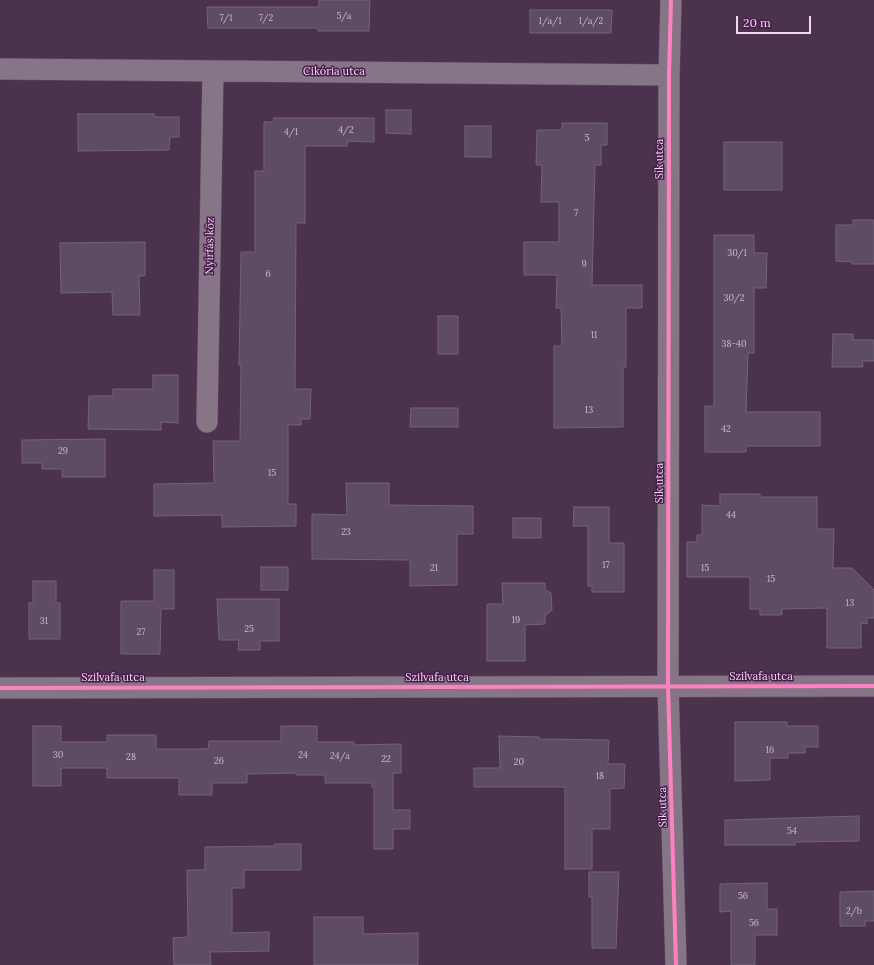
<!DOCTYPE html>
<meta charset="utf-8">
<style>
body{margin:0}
#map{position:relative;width:874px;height:965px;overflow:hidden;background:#4b334d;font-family:Lora,serif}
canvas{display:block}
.scale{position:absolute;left:736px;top:16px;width:75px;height:18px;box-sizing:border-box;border:2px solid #f3d8f4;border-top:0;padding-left:5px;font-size:12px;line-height:14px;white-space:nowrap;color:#f3d8f4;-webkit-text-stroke:3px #4a1d4c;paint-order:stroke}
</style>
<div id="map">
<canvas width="874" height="965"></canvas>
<div class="scale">20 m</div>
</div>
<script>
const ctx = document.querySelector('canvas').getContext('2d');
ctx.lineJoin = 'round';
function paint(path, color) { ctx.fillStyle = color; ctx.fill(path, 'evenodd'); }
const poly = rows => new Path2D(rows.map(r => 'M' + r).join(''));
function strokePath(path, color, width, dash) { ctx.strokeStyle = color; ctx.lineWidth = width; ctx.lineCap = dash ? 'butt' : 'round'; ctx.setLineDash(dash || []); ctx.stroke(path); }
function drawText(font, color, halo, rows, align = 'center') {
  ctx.font = font + ' Lora,serif'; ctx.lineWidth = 3; ctx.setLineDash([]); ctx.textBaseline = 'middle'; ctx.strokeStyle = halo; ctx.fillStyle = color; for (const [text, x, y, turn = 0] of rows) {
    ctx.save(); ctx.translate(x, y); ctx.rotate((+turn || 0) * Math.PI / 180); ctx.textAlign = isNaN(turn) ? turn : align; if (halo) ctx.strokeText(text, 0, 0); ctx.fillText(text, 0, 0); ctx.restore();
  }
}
const building = poly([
 [319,0,370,0,369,31,318,31,318,28,208,28,207,7,319,7,319,0],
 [530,10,612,10,611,33,530,33,530,10],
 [386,110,411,110,411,134,386,133,386,110],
 [78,114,154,114,154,117,179,117,179,137,170,137,169,150,78,151,78,114],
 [274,118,374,118,374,142,348,141,347,146,305,146,305,223,296,223,295,389,311,389,310,419,301,419,301,425,288,425,288,504,296,504,296,526,222,527,222,515,154,516,154,484,214,483,213,441,240,441,241,365,239,365,241,252,255,252,255,171,264,171,264,122,274,122,274,118],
 [562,123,607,123,607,145,601,145,601,165,595,165,592,285,642,285,642,308,626,308,626,367,623,367,623,427,554,428,554,346,562,346,561,308,556,308,557,275,524,275,524,242,559,242,559,202,541,202,542,165,536,165,537,130,562,130,562,123],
 [465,126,491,126,491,157,465,157,465,126],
 [724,142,782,142,782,190,724,190,724,142],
 [853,220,874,220,874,264,852,264,852,262,836,261,836,225,853,225,853,220],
 [714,235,754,235,754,253,767,253,766,288,754,288,754,353,748,353,746,412,820,412,820,446,746,446,746,452,705,452,705,406,714,406,714,235],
 [145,242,145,276,139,276,140,315,113,315,112,292,61,293,60,243,145,242],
 [438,316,458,316,458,354,438,354,438,316],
 [833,334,853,334,853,340,874,340,874,361,862,361,863,367,832,367,833,334],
 [153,375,178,375,178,423,161,422,161,430,88,429,89,396,113,396,113,389,153,389,153,375],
 [411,408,458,408,458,427,410,427,411,408],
 [105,439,105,477,62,477,62,469,42,469,42,463,22,463,22,440,105,439],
 [346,483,389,483,389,505,473,506,473,534,457,534,457,585,410,586,410,560,312,559,312,514,347,515,346,483],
 [720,494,760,494,760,497,817,497,817,529,834,529,833,568,852,568,874,590,874,618,867,618,867,624,861,623,861,648,827,648,827,608,782,609,782,615,760,615,760,609,750,609,750,577,687,577,687,542,697,542,697,535,702,535,702,505,720,506,720,494],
 [574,507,609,507,609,543,624,543,624,592,592,592,592,586,588,586,588,526,573,526,574,507],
 [513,518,541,518,541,538,513,538,513,518],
 [261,567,288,567,288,590,261,590,261,567],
 [154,570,174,570,174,609,161,609,160,654,121,654,121,601,154,601,154,570],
 [33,581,56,581,56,603,60,603,60,639,29,639,29,603,33,603,33,581],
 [502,583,545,583,545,590,551,593,552,610,545,616,545,624,525,625,525,661,487,661,487,604,503,604,502,583],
 [217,599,279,599,279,641,260,641,260,650,238,650,239,640,219,640,217,599],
 [735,722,787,722,787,726,818,726,818,747,805,747,805,753,788,753,788,758,770,758,770,780,735,781,735,722],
 [33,726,61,726,61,742,107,742,107,735,156,735,156,749,208,749,209,741,281,741,281,726,317,726,317,742,354,742,354,745,401,744,401,773,393,773,393,810,410,810,410,829,393,829,393,849,374,849,374,787,372,787,372,783,325,783,325,775,296,775,296,773,247,774,247,783,212,783,212,795,179,795,179,778,107,778,107,768,61,768,61,786,33,786,33,726],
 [499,736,539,737,539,739,609,740,608,764,625,764,624,788,610,789,610,829,592,829,592,869,565,869,565,787,474,787,474,768,500,768,499,736],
 [859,816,859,841,795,842,795,845,725,845,725,820,859,816],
 [275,844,301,844,301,870,244,870,244,888,232,888,232,933,269,932,269,951,210,952,211,965,174,965,173,938,188,937,187,870,205,870,205,847,275,846,275,844],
 [589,872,619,872,616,948,592,948,592,897,589,897,589,872],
 [767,883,767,909,777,909,777,935,755,935,755,965,731,965,731,911,720,912,720,884,767,883],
 [874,891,874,921,865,921,865,926,840,926,840,892,874,891],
 [314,917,363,917,363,934,418,933,418,965,314,965,314,917]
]);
const minor = poly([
 [671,0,669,75,668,686,676,965],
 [0,69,669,75],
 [207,422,213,71],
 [0,688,874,686]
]);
const cycleway = poly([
 [671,0,669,75,668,686,676,965],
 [0,688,874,686]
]);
const numberNames = [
 ["5/a",344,16],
 ["7/1",226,18],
 ["7/2",266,18],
 ["1/a/1",550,21],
 ["1/a/2",591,21],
 ["4/2",346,130],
 ["4/1",291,132],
 ["5",587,138],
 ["7",576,213],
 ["30/1",737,253],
 ["9",584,264],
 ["6",268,274],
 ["30/2",734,298],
 ["11",594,335],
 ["38-40",734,344],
 ["13",589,410],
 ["42",726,429],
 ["29",63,451],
 ["15",272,473],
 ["44",731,515],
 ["23",346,532],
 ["17",606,565],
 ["21",434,568],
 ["15",705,568],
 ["15",771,579],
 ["13",850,603],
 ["19",516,620],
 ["31",44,621],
 ["25",249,629],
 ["27",141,632],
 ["16",770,750],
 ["30",58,755],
 ["24",303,755],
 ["24/a",340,756],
 ["28",131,757],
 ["22",386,759],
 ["26",219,761],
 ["20",519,762],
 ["18",600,776],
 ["54",792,831],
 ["56",743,896],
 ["2/b",854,911],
 ["56",754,923]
];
const streetNames = [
 ["Cikória utca",334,72],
 ["Sík utca",660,159,-90],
 ["Nyírfás köz",210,246,-89],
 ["Sík utca",660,483,-90],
 ["Szilvafa utca",761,677],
 ["Szilvafa utca",113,678],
 ["Szilvafa utca",437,678],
 ["Sík utca",663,807,-91]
];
paint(building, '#5d4c63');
strokePath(building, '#73637a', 1);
strokePath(minor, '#665167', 22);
strokePath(minor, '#867487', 21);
strokePath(cycleway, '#ff80c0', 4);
drawText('9px', '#ceb5d0', null, numberNames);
drawText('11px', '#f3d8f4', '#4a1d4c', streetNames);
</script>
